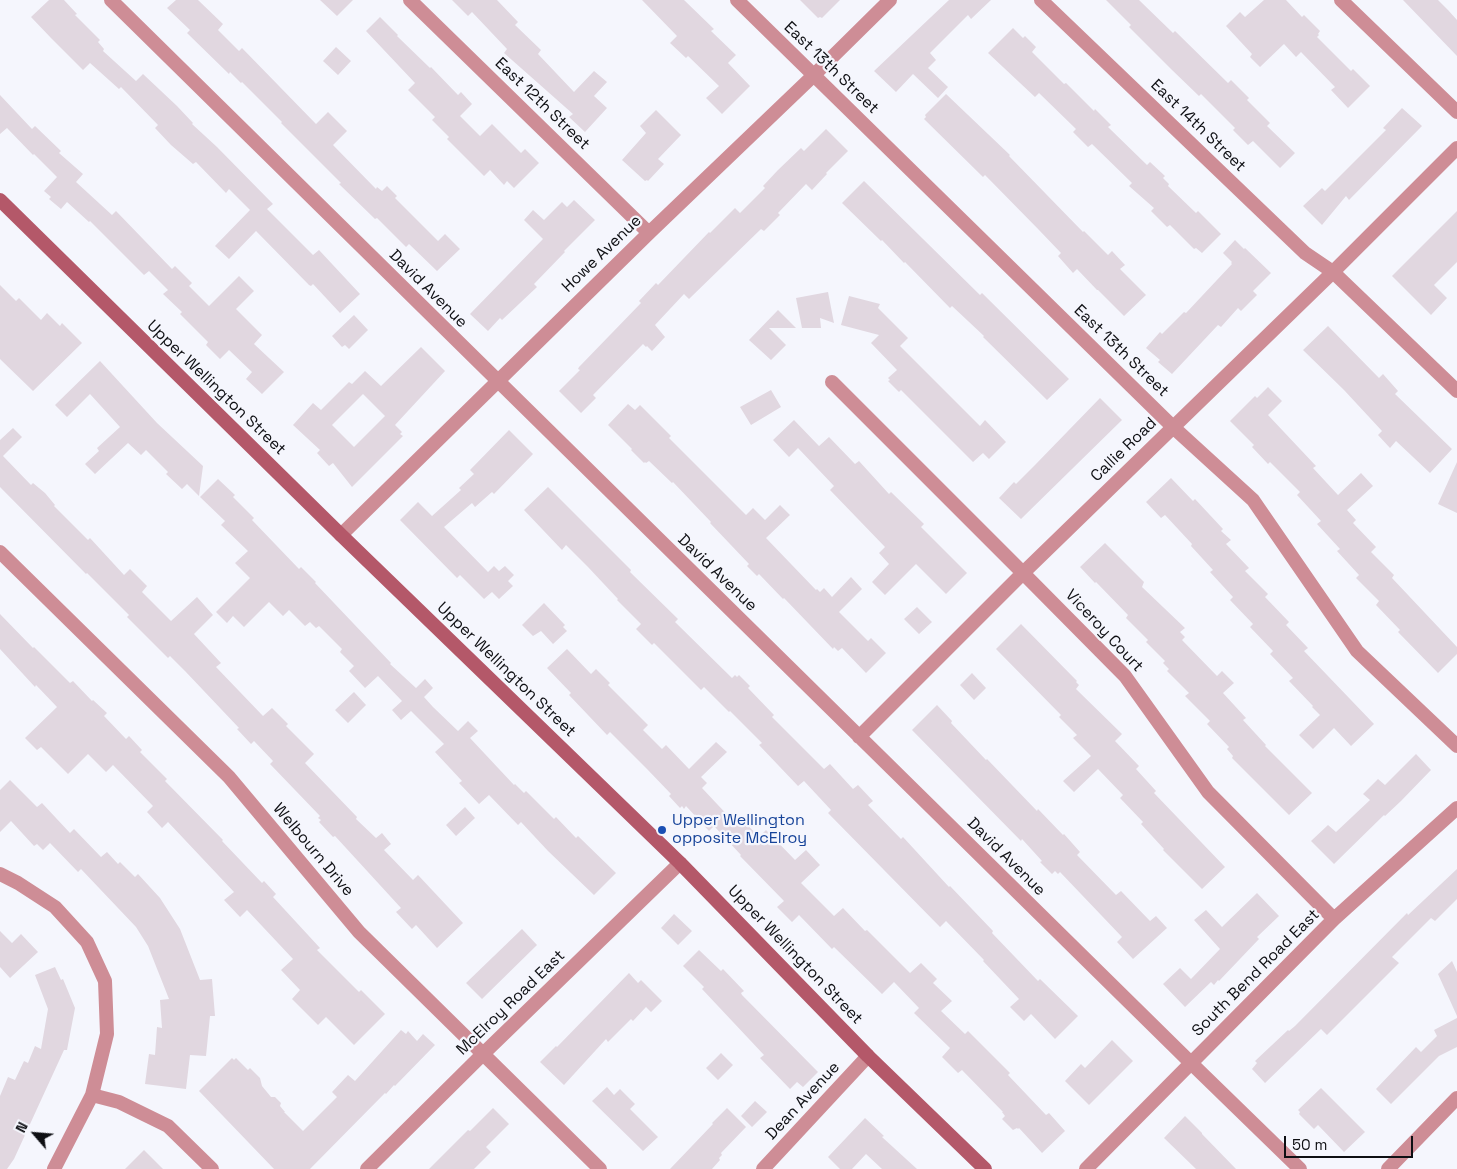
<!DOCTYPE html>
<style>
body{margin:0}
#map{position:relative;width:1457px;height:1169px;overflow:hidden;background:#f5f6fd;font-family:"Space Grotesk",sans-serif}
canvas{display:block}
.north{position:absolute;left:10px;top:1109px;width:50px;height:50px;-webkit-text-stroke:4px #f5f6fd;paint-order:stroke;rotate:297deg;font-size:14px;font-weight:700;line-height:20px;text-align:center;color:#0e0f13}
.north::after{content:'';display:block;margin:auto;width:18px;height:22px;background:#0e0f13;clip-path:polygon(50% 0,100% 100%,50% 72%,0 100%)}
.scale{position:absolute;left:1284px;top:1136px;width:129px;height:22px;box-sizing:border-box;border:2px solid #0e0f13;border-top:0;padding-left:6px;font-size:15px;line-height:18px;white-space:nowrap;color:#0e0f13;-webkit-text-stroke:4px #f5f6fd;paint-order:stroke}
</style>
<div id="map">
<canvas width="1457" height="1169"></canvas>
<div class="north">N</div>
<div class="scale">50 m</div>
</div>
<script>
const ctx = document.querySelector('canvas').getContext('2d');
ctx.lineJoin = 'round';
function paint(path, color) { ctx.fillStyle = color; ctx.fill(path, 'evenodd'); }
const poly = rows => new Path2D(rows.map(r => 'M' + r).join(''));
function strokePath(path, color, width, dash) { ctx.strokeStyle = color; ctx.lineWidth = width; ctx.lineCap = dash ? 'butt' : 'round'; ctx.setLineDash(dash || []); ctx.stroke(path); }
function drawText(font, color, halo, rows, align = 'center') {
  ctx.font = font + ' "Space Grotesk",sans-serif'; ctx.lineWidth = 4.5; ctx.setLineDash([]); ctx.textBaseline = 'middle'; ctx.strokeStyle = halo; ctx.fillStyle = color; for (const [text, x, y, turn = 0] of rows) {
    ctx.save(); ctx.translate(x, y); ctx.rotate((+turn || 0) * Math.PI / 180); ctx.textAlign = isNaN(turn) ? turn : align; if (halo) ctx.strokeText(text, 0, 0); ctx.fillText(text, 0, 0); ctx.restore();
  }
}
const building = poly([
 [49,0,64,0,77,14,75,15,100,40,98,42,104,49,103,51,136,81,143,74,177,106,193,123,192,124,217,147,273,204,267,209,313,255,319,250,360,294,340,313,313,284,311,286,309,285,256,231,229,259,215,246,250,210,229,189,226,193,196,162,193,164,171,145,155,128,158,125,121,87,119,89,90,63,83,70,51,38,31,17],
 [176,0,198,0,223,24,218,30,239,51,242,48,316,124,328,112,347,131,333,145,376,189,377,187,382,191,387,186,397,196,395,198,438,241,445,234,460,249,437,271,409,244,406,247,377,218,375,219,339,184,341,183,281,123,282,122,242,82,241,83,230,72,229,74,187,33,190,30,167,8],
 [320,0,353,0,337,16],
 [452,0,497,0,518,22,515,25,541,50,538,54,574,92,594,71,607,82,594,96,607,108,585,132,569,117,573,114,504,53,507,49,472,12,468,16],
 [642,0,684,0,714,29,711,31,736,55,728,63,750,86,722,114,706,98,719,86,688,56,686,58,670,43,677,36],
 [800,0,840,0,822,18,820,17,818,18],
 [949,0,991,0,971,19,968,15,930,53,936,60,928,68,948,87,938,98,913,74,896,92,874,71],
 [1106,0,1139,0,1173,33,1175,31,1228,83,1231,80,1249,98,1247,100,1270,123,1267,126,1295,153,1280,168,1253,141,1248,145,1233,130,1235,128,1201,94,1199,96,1172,70,1129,27,1131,25],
 [1264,0,1286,0,1302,17,1304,15,1320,31,1318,34,1319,35,1317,37,1351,71,1353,69,1370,86,1348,108,1331,90,1335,87,1301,52,1296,57,1284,44,1260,67,1250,57,1252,54,1226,26,1240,12,1245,17],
 [1403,0,1438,0,1448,10,1457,20,1457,56],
 [380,17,398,35,397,36,430,68,431,67,458,95,461,92,472,104,460,116,480,136,492,124,521,153,525,149,539,163,514,188,507,181,504,185,490,170,484,176,447,139,449,137,432,120,435,117,408,90,415,83,366,31],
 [1013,28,1023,38,1025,36,1036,47,1032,52,1064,84,1066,83,1094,111,1095,109,1111,125,1108,127,1147,165,1150,162,1165,176,1163,178,1169,184,1168,186,1196,213,1198,211,1221,234,1202,253,1196,248,1194,249,1170,225,1167,227,1151,211,1154,208,1129,186,1132,183,1092,144,1088,147,1073,132,1076,129,1039,93,1035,97,988,53],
 [336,47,351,61,338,75,323,61],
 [946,94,1010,155,1009,156,1083,232,1084,231,1108,255,1112,251,1125,265,1120,269,1146,295,1124,316,1098,290,1097,290,1077,269,1073,273,1058,256,1061,253,1039,230,985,175,983,177,924,119,926,117,925,115],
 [0,95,32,129,35,126,61,151,59,153,83,174,76,182,112,215,116,211,172,269,175,266,192,283,189,286,209,306,239,276,254,291,236,309,262,335,254,344,284,372,262,394,246,379,252,372,229,350,220,359,206,345,208,342,180,314,182,312,163,294,168,290,149,271,144,275,90,221,89,222,67,202,61,209,49,199,51,197,44,191,57,177,34,154,33,155,7,128,0,134],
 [1402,108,1422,126,1349,200,1346,196,1322,225,1303,206,1322,188,1325,191,1386,130,1383,128],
 [656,110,681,135,658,159,664,164,648,181,647,180,645,181,622,160,646,133,640,126],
 [826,129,848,151,826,173,827,174,812,190,806,184,778,213,780,215,764,231,761,229,689,299,684,294,655,325,665,337,652,351,647,346,646,347,643,344,593,395,596,398,581,413,559,391,580,370,578,369,579,367,641,303,639,301,656,283,658,285,709,232,710,233,735,208,740,213,765,188,763,186,778,170,801,148,804,151],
 [864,181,980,295,982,293,1069,379,1047,400,983,337,984,336,952,306,950,308,905,262,904,263,882,240,881,241,842,203],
 [574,200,595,220,564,251,565,252,534,284,537,287,502,320,500,318,488,331,470,314,543,239,524,220,533,210,544,220,562,202,567,207],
 [1457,211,1457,262,1434,285,1447,298,1431,315,1392,276],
 [1235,240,1244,249,1245,248,1271,273,1253,291,1257,295,1241,311,1238,308,1221,327,1218,325,1172,374,1158,362,1160,360,1146,348,1160,332,1162,334,1184,312,1186,313,1232,264,1231,263,1232,262,1223,253],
 [0,285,16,301,19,298,41,320,47,313,60,326,62,323,82,343,33,391,0,359],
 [828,292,834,323,820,318,821,328,802,328,796,298],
 [849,296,880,304,878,308,908,338,900,346,980,426,985,420,1006,442,989,459,983,453,973,462,901,390,899,392,888,381,890,380,888,378,897,370,871,343,879,335,841,325],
 [778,310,796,328,769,328,786,345,771,360,749,340],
 [354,315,368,330,349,349,345,345,342,347,332,336],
 [1328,326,1379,378,1383,374,1398,391,1395,394,1452,449,1430,473,1396,441,1390,448,1378,435,1382,431,1344,390,1303,350],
 [421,347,445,371,395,425,402,432,400,434,403,436,352,487,333,463,329,466,317,453,320,450,293,425,313,403,321,410,349,382,352,384,365,371,381,386],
 [363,394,385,416,354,447,332,425],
 [100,361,157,423,203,466,199,496,187,484,182,489,166,474,168,472,146,450,141,455,128,443,95,474,85,464,99,451,97,448,120,427,90,394,67,417,55,405],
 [1268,387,1282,401,1268,415,1316,466,1313,468,1338,495,1361,473,1373,486,1347,510,1356,520,1353,523,1376,547,1371,552,1394,575,1392,578,1457,647,1457,654,1438,673,1398,632,1400,630,1376,605,1379,601,1356,578,1359,575,1337,551,1340,549,1317,524,1321,521,1297,495,1300,492,1270,462,1268,464,1252,447,1254,445,1230,421,1255,396,1257,398],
 [771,390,781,407,751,425,740,407],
 [1100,398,1122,420,1021,519,999,498,1014,482,1016,484,1035,465],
 [628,404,635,410,640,405,671,436,669,438,746,515,753,508,765,520,780,505,790,515,766,538,816,590,817,589,820,592,824,588,832,597,851,577,862,589,839,612,868,641,871,638,886,653,866,673,842,648,838,651,834,647,833,649,784,598,783,599,759,574,757,576,747,566,749,564,710,523,711,522,673,482,672,483,649,461,646,463,645,462,644,463,631,450,632,449,608,425],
 [794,420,819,446,829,437,855,464,859,461,889,494,891,492,924,524,921,527,967,573,946,594,916,564,885,595,872,582,889,564,879,553,885,547,830,490,834,486,798,448,789,457,773,440],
 [13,428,22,437,3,456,31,485,33,483,45,493,55,505,54,506,88,540,90,538,124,575,130,569,147,586,142,592,171,621,197,597,213,615,194,634,221,663,216,667,263,716,272,708,288,724,286,726,314,754,305,763,357,817,356,819,376,838,382,833,391,844,384,850,413,880,418,875,463,923,437,948,416,925,412,929,396,912,401,908,335,836,333,837,319,822,321,820,318,818,320,816,270,764,273,761,254,741,251,744,237,729,239,728,185,671,170,656,168,658,127,617,129,615,87,573,86,574,0,487,0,440],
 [509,430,533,454,494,494,492,492,475,507,472,503,444,527,488,572,494,566,499,571,505,566,514,575,508,581,513,586,499,599,492,592,484,599,460,575,457,578,400,520,418,502,432,516,461,490,459,488,474,474,470,470],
 [1457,462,1457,513,1438,504],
 [1171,478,1193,501,1195,499,1223,529,1221,531,1231,540,1226,544,1249,568,1245,571,1268,594,1265,597,1289,622,1286,625,1308,648,1304,651,1374,724,1351,746,1334,728,1313,749,1299,735,1320,715,1312,707,1313,706,1289,681,1293,678,1270,654,1273,651,1250,627,1253,624,1230,600,1233,597,1210,572,1213,570,1191,546,1192,544,1165,515,1161,518,1146,502],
 [218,479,235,495,233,497,254,518,252,520,299,569,301,567,316,582,315,583,391,663,390,664,416,688,425,679,433,688,424,697,433,707,458,731,468,721,478,731,470,738,514,785,515,784,524,793,526,791,554,819,556,817,576,838,578,836,616,873,594,895,548,851,521,822,518,825,489,795,479,804,459,783,462,781,435,752,444,744,411,711,401,720,392,710,402,701,378,676,365,688,349,671,354,666,340,652,342,649,319,626,316,628,310,622,305,626,289,610,283,616,269,602,244,627,233,616,227,623,216,612,250,578,235,563,248,551,221,525,225,521,200,497],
 [548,487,631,570,630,572,678,619,675,622,732,678,735,675,737,677,739,675,750,686,748,688,774,715,772,717,824,769,830,764,853,789,858,785,873,801,868,805,901,839,903,837,949,887,950,886,993,931,992,933,1038,981,1040,979,1078,1016,1055,1039,1031,1014,1024,1021,1010,1007,1019,999,983,961,984,960,946,921,940,927,828,813,831,810,804,781,798,786,759,745,762,743,730,711,729,712,704,687,701,690,654,643,652,645,636,629,641,624,617,600,618,599,588,567,566,545,562,550,524,510],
 [1105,543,1144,582,1142,587,1185,628,1180,632,1185,637,1182,640,1217,676,1222,671,1234,683,1223,693,1246,718,1243,720,1266,745,1265,746,1312,793,1289,815,1232,758,1233,756,1227,749,1229,747,1207,724,1210,721,1185,696,1189,693,1167,671,1169,669,1163,663,1165,661,1146,642,1148,640,1126,618,1128,615,1096,582,1095,583,1080,567],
 [544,603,565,625,563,627,567,631,553,644,541,631,533,636,522,625],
 [917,607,932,622,919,634,904,619],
 [0,614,33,648,34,647,70,683,73,681,92,701,93,700,107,713,104,716,126,739,129,736,142,750,140,752,167,779,165,781,223,840,222,841,262,883,264,881,276,894,273,897,320,948,317,950,359,992,361,990,385,1014,354,1045,326,1017,318,1025,292,999,300,990,281,970,293,959,247,910,240,917,224,900,234,892,168,822,162,828,147,812,153,806,113,765,106,772,88,754,68,774,41,747,37,750,25,738,57,707,36,685,35,687,0,649],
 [1021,624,1077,681,1076,682,1079,685,1076,689,1122,734,1115,741,1139,766,1136,769,1156,791,1154,793,1225,867,1202,889,1163,850,1164,849,1141,824,1143,822,1120,798,1123,795,1098,769,1074,792,1063,781,1091,756,1073,738,1077,735,1059,717,1061,715,996,649],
 [567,649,591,674,596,669,610,683,608,685,648,725,643,730,662,749,666,745,689,769,716,742,727,752,701,777,707,783,702,788,733,821,739,816,759,837,766,830,795,860,806,850,820,865,801,883,834,916,843,908,865,931,867,930,910,973,921,963,937,979,933,983,952,1001,941,1011,965,1034,968,1031,1010,1073,1008,1075,1046,1115,1049,1113,1065,1131,1042,1153,1019,1128,1018,1129,1017,1128,1013,1130,1002,1119,1005,1116,1002,1112,1003,1112,962,1070,958,1073,942,1057,950,1048,914,1013,919,1008,894,982,882,994,834,947,832,949,799,915,792,922,777,907,784,901,740,856,741,855,714,826,709,831,686,806,684,809,682,806,680,808,669,796,671,794,647,769,610,732,607,735,569,695,571,693,547,668],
 [972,673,986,688,974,700,960,685],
 [354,692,366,705,348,723,335,710],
 [937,705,952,721,951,723,986,760,987,759,1037,811,1038,809,1063,835,1064,834,1080,852,1077,855,1116,895,1121,891,1150,921,1156,916,1167,928,1133,959,1117,942,1122,937,1060,872,1058,874,1055,871,1052,874,1040,862,1042,861,1022,839,1021,841,912,730],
 [1416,754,1431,770,1401,801,1385,816,1384,815,1334,864,1311,841,1328,825,1336,832,1370,800,1363,794,1378,779,1385,785],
 [10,780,37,807,42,803,70,833,74,829,101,857,107,852,118,864,120,862,135,877,138,874,160,898,180,929,200,980,212,979,215,1016,210,1016,206,1056,190,1055,186,1089,145,1084,149,1054,155,1055,157,1027,162,1028,160,1000,169,999,148,946,136,927,81,869,78,872,50,843,43,850,37,844,34,846,11,821,0,832,0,790],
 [465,807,475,818,456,836,446,825],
 [1457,869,1457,899,1435,921,1431,918,1392,957,1399,963,1327,1035,1321,1029,1265,1083,1252,1069,1257,1063,1255,1061,1288,1030,1289,1031,1295,1026,1407,913,1408,915],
 [1257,893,1279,916,1257,937,1259,939,1219,981,1218,980,1214,985,1211,982,1185,1007,1163,984,1180,968,1191,979,1220,949,1194,920,1206,910,1222,927],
 [674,914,692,931,678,945,661,928],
 [522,929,537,945,482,999,466,983],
 [0,931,12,943,21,934,38,952,10,978,0,967],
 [699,950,721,971,723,969,744,991,741,993,742,995,818,1072,803,1087,797,1082,790,1089,760,1058,764,1055,702,989,704,987,683,966],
 [1452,961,1457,972,1457,1016,1438,974],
 [55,967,61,980,63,979,75,1008,67,1050,64,1050,14,1159,7,1169,0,1169,0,1096,8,1077,15,1080,24,1061,28,1063,35,1046,41,1049,48,1009,35,975],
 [629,973,638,983,641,980,662,1001,651,1012,646,1007,633,1021,631,1019,608,1042,606,1039,564,1085,540,1062,556,1046,557,1047],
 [1457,1018,1457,1047,1439,1056,1391,1104,1376,1089,1416,1047,1421,1052,1437,1036,1434,1030],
 [401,1030,406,1034,408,1031,417,1041,423,1034,435,1045,395,1086,394,1085,386,1094,385,1093,310,1169,274,1169,199,1091,232,1058,234,1060,236,1058,248,1070,250,1068,260,1078,262,1086,271,1097,275,1097,281,1103,280,1106,285,1112,284,1112,303,1131,337,1097,332,1092,348,1075,355,1081],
 [1112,1040,1133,1061,1089,1105,1065,1081,1081,1064,1085,1068],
 [721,1053,733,1065,718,1080,706,1068],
 [607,1087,614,1095,620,1089,635,1104,630,1109,658,1137,643,1151,592,1101],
 [1321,1088,1365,1132,1344,1152,1318,1125,1314,1129,1299,1114,1300,1112,1298,1110],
 [755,1101,767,1112,752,1127,741,1116],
 [493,1108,509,1124,486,1147,491,1152,474,1169,429,1169,468,1130,470,1131],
 [727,1108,746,1127,721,1153,722,1155,719,1158,720,1160,712,1169,670,1169,713,1124,712,1123],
 [1185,1116,1202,1133,1202,1134,1236,1169,1196,1169,1164,1138],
 [865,1118,884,1136,882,1137,917,1169,882,1169,866,1154,852,1169,840,1169,828,1157],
 [144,1150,163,1169,125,1169]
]);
const minor = poly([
 [111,0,1191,1063,1300,1169],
 [410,0,649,233],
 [737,0,1173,427,1253,500,1357,651,1457,746],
 [1041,0,1305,253,1333,272,1457,391],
 [1341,0,1457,112],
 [832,382,1023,573,1125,676,1208,792,1334,919],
 [341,535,649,233,814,75,890,0],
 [0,552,229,777,359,932,600,1169],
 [859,737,1023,573,1333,272,1457,148],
 [0,874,18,883,55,907,87,942,105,981,107,1034,92,1095,54,1169],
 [92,1095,119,1102,168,1126,212,1169],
 [367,1169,483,1054,680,863],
 [763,1169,868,1056],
 [1086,1169,1334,919,1457,808],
 [1388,1169,1457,1098]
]);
const secondary = poly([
 [0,200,341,535,680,863,868,1056,985,1169]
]);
const markers = [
 [662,830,5,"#1a4fb4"]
];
const streetNames = [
 ["East 13th Street",831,68,44],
 ["East 12th Street",542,104,44],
 ["East 14th Street",1198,126,44],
 ["Howe Avenue",602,254,-44],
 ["David Avenue",428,289,45],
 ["East 13th Street",1121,351,44],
 ["Upper Wellington Street",216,388,44],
 ["Callie Road",1124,450,-44],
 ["David Avenue",717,573,44],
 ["Viceroy Court",1104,631,47],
 ["Upper Wellington Street",506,670,44],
 ["Welbourn Drive",313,850,50],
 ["David Avenue",1006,857,45],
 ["Upper Wellington Street",795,955,46],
 ["South Bend Road East",1256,973,-45],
 ["McElroy Road East",511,1003,-44],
 ["Dean Avenue",803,1101,-47]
];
const transitNames = [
 ["Upper Wellington",672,821],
 ["opposite McElroy",672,839]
];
paint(building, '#e1d7e0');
strokePath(minor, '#ce8d96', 14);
strokePath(secondary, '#b45869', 14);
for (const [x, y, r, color] of markers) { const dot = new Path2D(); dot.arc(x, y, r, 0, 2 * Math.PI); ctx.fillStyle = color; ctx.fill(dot); strokePath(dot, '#f5f6fd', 2); }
drawText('16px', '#0e0f13', '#f5f6fd', streetNames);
drawText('16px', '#164399', '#f5f6fd', transitNames, 'left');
</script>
